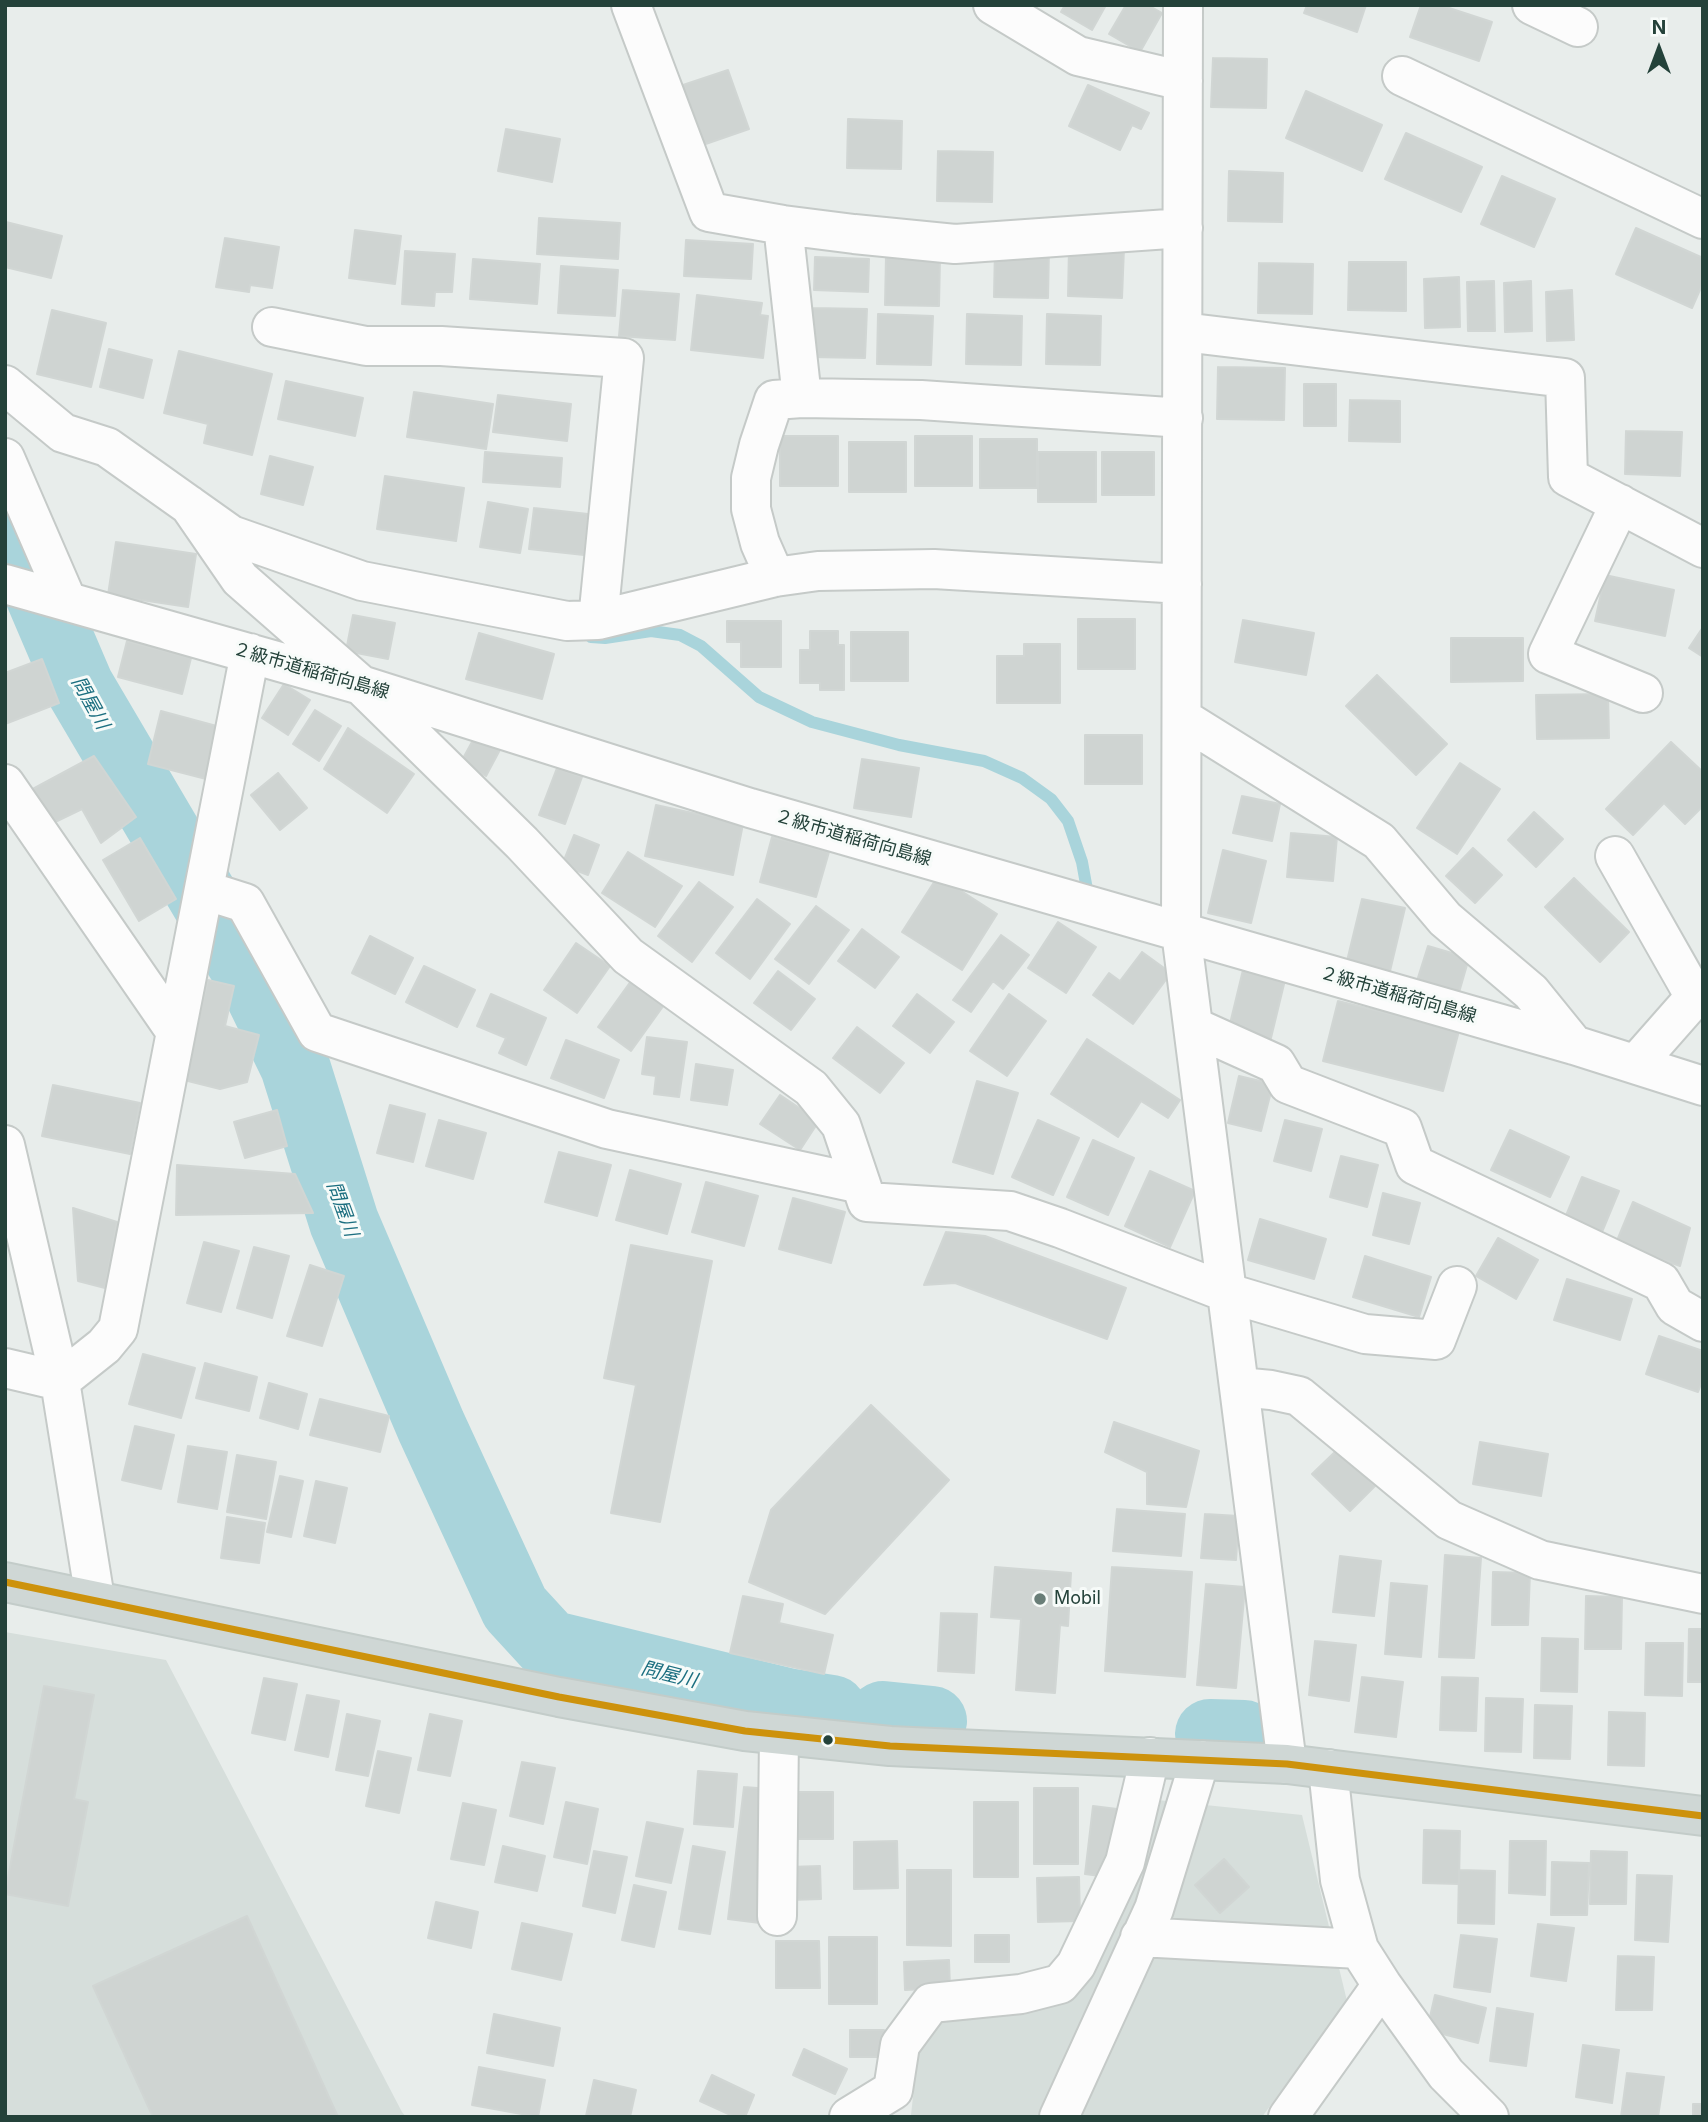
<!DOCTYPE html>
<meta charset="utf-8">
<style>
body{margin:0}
#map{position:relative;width:1708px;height:2122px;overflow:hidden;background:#e8edeb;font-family:Inter,sans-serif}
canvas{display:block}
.frame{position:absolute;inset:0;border:7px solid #24423a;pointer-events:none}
.north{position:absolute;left:1624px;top:14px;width:70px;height:70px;-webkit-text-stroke:5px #f7fbf9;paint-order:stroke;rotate:0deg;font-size:19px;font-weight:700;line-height:28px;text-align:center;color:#24423a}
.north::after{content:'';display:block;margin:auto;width:24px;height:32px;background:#24423a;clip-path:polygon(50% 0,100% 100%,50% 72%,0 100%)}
</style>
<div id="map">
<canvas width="1708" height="2122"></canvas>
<div class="frame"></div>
<div class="north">N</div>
</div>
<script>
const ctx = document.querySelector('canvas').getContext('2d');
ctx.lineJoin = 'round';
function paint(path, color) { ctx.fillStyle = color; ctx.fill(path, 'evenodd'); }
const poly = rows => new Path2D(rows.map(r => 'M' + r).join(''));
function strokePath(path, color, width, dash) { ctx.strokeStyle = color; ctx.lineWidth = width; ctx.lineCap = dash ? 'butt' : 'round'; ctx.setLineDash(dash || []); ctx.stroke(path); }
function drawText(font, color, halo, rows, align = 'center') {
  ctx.font = font + ' Inter,"Noto Sans JP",sans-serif'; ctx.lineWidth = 6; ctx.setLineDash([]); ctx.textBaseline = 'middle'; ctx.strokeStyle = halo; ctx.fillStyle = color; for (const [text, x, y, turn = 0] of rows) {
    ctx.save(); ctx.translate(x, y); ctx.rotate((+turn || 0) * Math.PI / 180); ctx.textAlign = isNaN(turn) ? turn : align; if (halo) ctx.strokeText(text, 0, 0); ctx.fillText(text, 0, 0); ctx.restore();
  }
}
const built = poly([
 [5,1632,166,1660,402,2112,406,2117,5,2117],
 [1157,1800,1302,1815,1347,2001,1262,2117,908,2117,911,2115,919,2042,941,2019,1075,1984]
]);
const stream = poly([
 [591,637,605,638,651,631,680,635,701,646,759,697,812,722,899,745,984,761,1022,778,1051,799,1068,821,1082,862,1088,895]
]);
const river = poly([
 [5,513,79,686,258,990,295,1066,344,1222,431,1426,515,1608,549,1645,787,1703,832,1710],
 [883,1716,932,1721],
 [1210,1734,1244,1735]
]);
const building = poly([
 [1065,5,1106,5,1092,30,1061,12,1065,5],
 [1126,5,1148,5,1162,13,1140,52,1109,34,1126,5],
 [1307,5,1366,5,1357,32,1304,13,1307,5],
 [1421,5,1440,5,1492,22,1479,61,1410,37,1421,5],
 [1213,58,1267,59,1266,108,1211,107,1213,58],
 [728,70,749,129,697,147,677,87,728,70],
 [1088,85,1149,113,1141,129,1132,125,1120,150,1069,126,1088,85],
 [1306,91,1382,125,1362,171,1286,138,1306,91],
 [848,119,902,121,901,169,847,168,848,119],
 [506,129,560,139,552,182,498,171,506,129],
 [1406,133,1482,167,1461,212,1385,179,1406,133],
 [938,151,993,152,992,202,937,201,938,151],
 [1229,171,1283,173,1282,222,1228,221,1229,171],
 [1502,176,1555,199,1534,247,1481,224,1502,176],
 [539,218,620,223,618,259,537,254,539,218],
 [6,222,62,236,51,278,5,267,6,222],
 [1636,228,1703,258,1703,283,1692,308,1616,274,1636,228],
 [355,230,401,236,395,284,349,278,355,230],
 [225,238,279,247,272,288,250,285,249,292,216,287,225,238],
 [686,240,753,244,751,279,684,276,686,240],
 [995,247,1049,249,1048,298,994,297,995,247],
 [1069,247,1124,248,1122,298,1068,296,1069,247],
 [405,251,455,254,452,292,435,292,434,306,402,304,405,251],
 [886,256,940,257,939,306,885,305,886,256],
 [815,257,869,259,868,292,814,290,815,257],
 [473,259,540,264,537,304,470,299,473,259],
 [1349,262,1406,262,1406,311,1348,310,1349,262],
 [1259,263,1313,264,1312,314,1258,313,1259,263],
 [561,266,618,270,615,316,558,313,561,266],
 [1459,277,1460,327,1425,328,1424,279,1459,277],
 [1494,281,1495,331,1468,331,1467,282,1494,281],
 [1531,281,1532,331,1505,332,1504,283,1531,281],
 [623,290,679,294,675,340,619,336,623,290],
 [1572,290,1574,340,1547,341,1546,292,1572,290],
 [697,295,762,303,760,315,768,316,763,358,691,350,697,295],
 [812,308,867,309,865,358,811,357,812,308],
 [52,310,106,323,91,387,37,374,52,310],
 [878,314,933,316,931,365,877,364,878,314],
 [967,314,1022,316,1021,365,966,364,967,314],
 [1047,314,1101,316,1100,365,1046,364,1047,314],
 [109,349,152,360,143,398,100,387,109,349],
 [179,351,272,374,252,455,204,443,208,424,164,413,179,351],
 [1218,367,1285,368,1284,420,1217,419,1218,367],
 [286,381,363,398,355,436,278,419,286,381],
 [1304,384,1336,384,1336,426,1304,426,1304,384],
 [414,392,493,404,486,449,407,437,414,392],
 [498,395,571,404,567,441,493,432,498,395],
 [1350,400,1400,401,1400,442,1349,441,1350,400],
 [1626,431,1682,432,1680,476,1625,474,1626,431],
 [780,436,838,436,838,486,780,486,780,436],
 [915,436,972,436,972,486,915,486,915,436],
 [980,439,1037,439,1037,488,980,488,980,439],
 [849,442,906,442,906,492,849,492,849,442],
 [485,452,562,458,560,487,483,482,485,452],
 [1038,452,1096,452,1096,502,1038,502,1038,452],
 [1102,452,1154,452,1154,495,1102,495,1102,452],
 [270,456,313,467,303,505,261,494,270,456],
 [385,476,464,488,456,541,377,529,385,476],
 [488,502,528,509,520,553,480,547,488,502],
 [534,508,588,514,584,555,529,549,534,508],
 [116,542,196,554,188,607,108,595,116,542],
 [1605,575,1674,590,1665,636,1595,621,1605,575],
 [353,615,395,623,388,659,346,651,353,615],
 [1078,619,1135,619,1135,669,1078,669,1078,619],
 [1243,620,1314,633,1306,675,1235,662,1243,620],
 [727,621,781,621,781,667,741,667,741,642,727,642,727,621],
 [1703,627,1703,657,1689,648,1703,627],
 [810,631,838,631,838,645,844,645,844,690,820,690,820,683,800,683,800,650,810,650,810,631],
 [851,632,908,632,908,681,851,681,851,632],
 [479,633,554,654,542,699,466,679,479,633],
 [1451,638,1523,638,1523,681,1451,682,1451,638],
 [127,641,191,658,182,694,118,677,127,641],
 [1024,644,1060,644,1060,703,997,703,997,656,1024,656,1024,644],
 [42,659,59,703,5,724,5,673,42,659],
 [1377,675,1447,744,1416,775,1346,706,1377,675],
 [284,684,310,700,288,735,262,718,284,684],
 [1608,694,1609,738,1537,739,1536,695,1608,694],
 [315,710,341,726,319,761,293,744,315,710],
 [161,711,224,728,210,780,148,764,161,711],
 [348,728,414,774,387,813,324,769,348,728],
 [478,731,502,746,486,776,461,762,478,731],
 [1085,735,1142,735,1142,784,1085,784,1085,735],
 [1671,742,1703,772,1703,806,1685,824,1664,803,1633,835,1606,809,1671,742],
 [94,756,136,817,101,843,82,809,51,824,29,791,94,756],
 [862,759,919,768,911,817,854,808,862,759],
 [1460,763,1500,789,1457,854,1417,828,1460,763],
 [557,768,582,777,565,824,539,815,557,768],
 [278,773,307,808,280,830,251,795,278,773],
 [1242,796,1280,804,1272,841,1233,833,1242,796],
 [656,805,743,824,733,875,645,856,656,805],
 [1534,812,1563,839,1536,867,1508,840,1534,812],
 [1291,833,1337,837,1333,881,1287,877,1291,833],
 [574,835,599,845,588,875,562,865,574,835],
 [772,837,829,852,816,897,760,882,772,837],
 [140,838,176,899,139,921,103,860,140,838],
 [1473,848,1502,875,1475,903,1446,876,1473,848],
 [1223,850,1266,861,1251,923,1208,913,1223,850],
 [628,852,682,886,655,927,602,893,628,852],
 [938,876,997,914,962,970,902,932,938,876],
 [1574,878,1629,932,1600,962,1545,907,1574,878],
 [699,882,733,907,692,962,658,936,699,882],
 [757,899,790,924,750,979,716,953,757,899],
 [1362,899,1405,908,1390,971,1347,961,1362,899],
 [816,906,849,930,809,984,775,959,816,906],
 [1058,922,1096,947,1066,993,1028,968,1058,922],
 [862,929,899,957,875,988,838,961,862,929],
 [1001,935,1029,955,1003,989,993,981,971,1012,953,1000,1001,935],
 [370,936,413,958,395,994,352,973,370,936],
 [576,943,610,966,577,1013,544,990,576,943],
 [1428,946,1469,958,1458,996,1416,984,1428,946],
 [1142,952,1171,973,1133,1024,1093,995,1109,973,1120,981,1142,952],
 [424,966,475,990,457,1027,406,1002,424,966],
 [1243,970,1285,980,1270,1042,1228,1032,1243,970],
 [778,971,815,999,791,1030,754,1003,778,971],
 [208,980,234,986,225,1026,259,1035,247,1082,220,1089,184,1080,208,980],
 [631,981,664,1005,631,1051,598,1027,631,981],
 [491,994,546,1018,526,1065,499,1053,506,1038,477,1026,491,994],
 [917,994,954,1022,930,1053,893,1026,917,994],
 [1009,994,1046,1021,1007,1076,970,1051,1009,994],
 [1338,1001,1459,1031,1443,1091,1323,1061,1338,1001],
 [857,1027,904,1063,880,1093,833,1058,857,1027],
 [647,1037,687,1042,679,1097,654,1094,656,1076,642,1074,647,1037],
 [1087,1039,1180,1100,1168,1118,1141,1101,1118,1137,1051,1094,1087,1039],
 [566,1040,619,1060,604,1098,551,1078,566,1040],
 [696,1064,733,1070,727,1105,691,1100,696,1064],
 [1239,1076,1273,1084,1261,1131,1228,1123,1239,1076],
 [977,1081,1018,1093,993,1174,953,1162,977,1081],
 [53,1085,140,1103,130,1154,42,1136,53,1085],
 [780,1095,819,1121,800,1150,760,1124,780,1095],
 [390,1105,425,1114,413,1162,377,1153,390,1105],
 [277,1110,287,1146,245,1158,234,1122,277,1110],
 [439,1120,486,1133,473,1179,426,1166,439,1120],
 [1038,1120,1079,1138,1053,1195,1012,1177,1038,1120],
 [1285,1120,1322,1129,1311,1171,1274,1161,1285,1120],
 [1510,1130,1569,1157,1550,1197,1491,1170,1510,1130],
 [1093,1140,1134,1158,1108,1215,1067,1197,1093,1140],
 [559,1152,611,1165,597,1216,545,1202,559,1152],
 [1341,1156,1378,1165,1367,1207,1330,1197,1341,1156],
 [177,1165,295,1174,313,1213,176,1215,177,1165],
 [630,1170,681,1184,667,1234,616,1220,630,1170],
 [1150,1171,1195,1191,1170,1247,1125,1226,1150,1171],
 [1582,1177,1619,1191,1602,1232,1565,1218,1582,1177],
 [706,1182,758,1196,744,1246,692,1232,706,1182],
 [1383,1193,1420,1203,1409,1244,1373,1235,1383,1193],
 [793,1198,845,1212,831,1263,779,1249,793,1198],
 [1633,1202,1690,1228,1680,1266,1616,1243,1633,1202],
 [73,1208,117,1222,105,1288,78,1281,73,1208],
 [1260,1219,1326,1239,1314,1279,1248,1260,1260,1219],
 [946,1232,985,1236,1126,1288,1107,1339,955,1283,924,1285,946,1232],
 [1498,1238,1538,1260,1516,1299,1476,1276,1498,1238],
 [204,1242,239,1251,221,1312,187,1303,204,1242],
 [631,1245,712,1261,660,1522,611,1513,636,1385,604,1378,631,1245],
 [254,1247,289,1256,272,1318,237,1308,254,1247],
 [1365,1256,1431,1277,1419,1317,1353,1297,1365,1256],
 [310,1265,344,1276,322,1346,287,1336,310,1265],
 [1567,1279,1632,1299,1620,1340,1554,1320,1567,1279],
 [1659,1336,1703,1351,1703,1379,1698,1392,1646,1374,1659,1336],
 [143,1354,195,1368,181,1418,129,1404,143,1354],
 [205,1363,257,1377,249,1411,196,1398,205,1363],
 [269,1383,307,1394,298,1429,260,1418,269,1383],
 [320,1399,389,1416,380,1452,310,1435,320,1399],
 [871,1405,949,1480,825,1614,749,1582,771,1510,871,1405],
 [1114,1422,1199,1451,1186,1507,1147,1504,1147,1472,1105,1452,1114,1422],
 [135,1426,174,1435,161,1489,122,1480,135,1426],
 [1480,1442,1548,1454,1541,1496,1473,1484,1480,1442],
 [188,1446,227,1452,217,1509,178,1502,188,1446],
 [1338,1449,1375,1486,1350,1511,1312,1474,1338,1449],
 [237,1455,276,1462,266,1519,227,1512,237,1455],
 [280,1476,303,1481,291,1537,267,1532,280,1476],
 [316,1481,347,1488,335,1543,304,1536,316,1481],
 [1117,1509,1185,1514,1181,1556,1113,1551,1117,1509],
 [1205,1514,1239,1516,1236,1560,1201,1558,1205,1514],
 [227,1517,265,1523,259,1563,221,1558,227,1517],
 [1445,1555,1481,1558,1474,1658,1439,1657,1445,1555],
 [1340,1556,1381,1561,1374,1616,1333,1612,1340,1556],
 [995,1567,1071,1573,1068,1626,1060,1625,1055,1693,1016,1690,1021,1619,991,1617,995,1567],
 [1112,1567,1192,1572,1185,1677,1105,1671,1112,1567],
 [1493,1572,1530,1573,1528,1625,1492,1625,1493,1572],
 [1391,1583,1427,1586,1421,1657,1385,1654,1391,1583],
 [1206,1584,1245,1587,1236,1688,1197,1685,1206,1584],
 [743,1596,783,1604,779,1623,833,1635,824,1674,730,1653,743,1596],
 [1586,1596,1622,1597,1621,1649,1585,1649,1586,1596],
 [941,1613,977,1614,974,1673,938,1671,941,1613],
 [1689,1629,1703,1629,1703,1682,1688,1682,1689,1629],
 [1542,1638,1578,1639,1577,1692,1541,1691,1542,1638],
 [1315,1641,1356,1645,1349,1701,1309,1695,1315,1641],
 [1646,1643,1683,1643,1682,1696,1645,1695,1646,1643],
 [1362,1677,1403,1682,1396,1737,1355,1732,1362,1677],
 [1442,1677,1478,1678,1476,1731,1440,1730,1442,1677],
 [264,1678,297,1684,285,1740,252,1733,264,1678],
 [44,1686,94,1695,74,1799,88,1802,68,1906,5,1894,44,1686],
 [307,1695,339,1701,328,1757,295,1750,307,1695],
 [1486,1698,1523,1699,1521,1752,1485,1751,1486,1698],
 [1535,1705,1572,1706,1570,1759,1534,1758,1535,1705],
 [1609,1712,1645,1713,1644,1766,1608,1765,1609,1712],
 [347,1714,380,1721,368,1776,336,1770,347,1714],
 [430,1714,462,1721,450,1776,418,1770,430,1714],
 [378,1751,411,1758,399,1813,366,1806,378,1751],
 [522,1762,555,1768,543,1824,510,1816,522,1762],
 [698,1771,737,1774,733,1827,694,1824,698,1771],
 [744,1787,770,1789,760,1923,728,1919,744,1787],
 [1034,1788,1078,1788,1078,1864,1034,1864,1034,1788],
 [789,1792,833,1792,833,1839,790,1839,789,1792],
 [566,1802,598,1809,587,1864,554,1857,566,1802],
 [974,1802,1018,1802,1018,1877,974,1877,974,1802],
 [463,1803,496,1810,484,1865,451,1859,463,1803],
 [1093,1806,1117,1809,1108,1877,1085,1874,1093,1806],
 [647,1822,683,1829,671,1883,636,1876,647,1822],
 [1424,1830,1460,1831,1459,1884,1423,1883,1424,1830],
 [897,1841,898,1888,854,1889,854,1842,897,1841],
 [1510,1841,1546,1841,1545,1895,1509,1893,1510,1841],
 [503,1846,545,1856,537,1891,495,1882,503,1846],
 [693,1846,725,1852,710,1934,679,1929,693,1846],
 [594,1851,627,1857,615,1913,583,1906,594,1851],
 [1591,1851,1627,1852,1626,1904,1590,1904,1591,1851],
 [1224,1859,1249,1887,1220,1913,1195,1885,1224,1859],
 [1552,1862,1589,1863,1587,1915,1551,1915,1552,1862],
 [820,1866,821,1899,790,1900,789,1867,820,1866],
 [907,1870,951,1870,951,1946,907,1945,907,1870],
 [1459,1870,1495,1871,1494,1924,1458,1923,1459,1870],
 [1637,1875,1672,1876,1668,1942,1635,1940,1637,1875],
 [1079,1877,1080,1921,1038,1922,1037,1878,1079,1877],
 [634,1885,666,1892,654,1947,622,1940,634,1885],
 [436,1902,478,1912,471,1948,428,1938,436,1902],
 [247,1916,338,2117,153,2117,93,1986,247,1916],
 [522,1923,572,1934,561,1980,512,1969,522,1923],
 [1538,1924,1574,1928,1566,1981,1531,1976,1538,1924],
 [975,1935,1009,1935,1009,1962,975,1962,975,1935],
 [1461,1935,1497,1939,1490,1992,1454,1987,1461,1935],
 [829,1937,877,1937,877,2004,829,2004,829,1937],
 [776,1941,819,1941,820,1988,776,1988,776,1941],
 [1618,1956,1654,1957,1652,2010,1616,2010,1618,1956],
 [949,1960,950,1988,905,1990,904,1962,949,1960],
 [1435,1995,1486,2008,1478,2043,1427,2030,1435,1995],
 [1497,2008,1533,2014,1526,2066,1490,2061,1497,2008],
 [494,2014,560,2028,553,2066,487,2053,494,2014],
 [850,2030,884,2030,883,2057,850,2057,850,2030],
 [1583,2045,1619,2050,1612,2103,1576,2097,1583,2045],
 [804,2049,847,2069,835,2094,793,2075,804,2049],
 [479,2067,545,2080,538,2117,472,2105,479,2067],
 [1627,2073,1664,2077,1658,2117,1621,2117,1627,2073],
 [712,2075,754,2095,745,2117,735,2117,700,2101,712,2075],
 [594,2080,636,2090,630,2117,586,2116,594,2080],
 [1693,2104,1703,2104,1703,2117,1693,2117,1693,2104]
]);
const minor = poly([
 [631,5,709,212,783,225,854,234,955,244,1183,228],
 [993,5,1078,56,1183,81],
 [1183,5,1181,932,1287,1764],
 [1532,5,1578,27],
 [1402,76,1703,219],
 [783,225,802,398,921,400,1183,418],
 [272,327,366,346,441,346,624,358,598,620],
 [1183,332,1565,378,1568,477,1703,548],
 [5,385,63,433,107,447,231,535,362,581,567,621,598,620,775,577,818,571,934,569,1182,584],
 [5,458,67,601],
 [1620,504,1548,654,1643,693],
 [189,505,240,579,361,685,522,843,628,956,811,1088,841,1125,867,1202,1010,1211,1060,1228,1228,1293,1365,1334,1436,1340,1457,1286],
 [775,577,760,543,751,509,751,478,759,445,774,400,802,398],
 [5,584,361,685,750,808,1574,1045,1703,1086],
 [1182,718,1379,841,1445,919,1531,992,1574,1045],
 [5,784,176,1032],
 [1615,856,1695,997,1636,1064],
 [204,890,245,903,317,1032,607,1129,861,1184],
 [1194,1027,1276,1064,1288,1084,1402,1128,1415,1165,1661,1282,1675,1306,1703,1322],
 [5,1145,60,1381,95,1599],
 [5,1368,60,1381,104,1346,118,1329,250,653],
 [1239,1387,1271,1390,1299,1396,1449,1520,1540,1560,1703,1594],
 [1328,1769,1340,1880,1359,1949,1382,1985,1446,2074,1489,2117],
 [777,1916,779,1735],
 [1140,1937,1359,1949],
 [849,2117,893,2090,900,2045,931,2003,1021,1994,1060,1984,1076,1965,1125,1862,1150,1757],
 [1059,2117,1154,1909,1200,1760],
 [1288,2117,1382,1985]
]);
const major = poly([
 [5,1582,559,1697,745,1731,890,1746,1287,1764,1703,1816]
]);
const bus1 = poly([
 [5,1582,559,1697,745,1731,890,1746,1287,1764,1703,1816]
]);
const markers = [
 [1040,1599,7,"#697e78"],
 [828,1740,6,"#24423a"]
];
const streetNames = [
 ["２級市道稲荷向島線",311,671,16],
 ["２級市道稲荷向島線",853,838,16],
 ["２級市道稲荷向島線",1398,995,16]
];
const poiNames = [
 ["Mobil",1054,1599]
];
const waterNames = [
 ["問屋川",90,703,61],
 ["問屋川",342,1209,70],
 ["問屋川",669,1675,14]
];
paint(built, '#d6dedb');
strokePath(stream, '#a9d4db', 12);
strokePath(river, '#a9d4db', 70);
paint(building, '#cfd4d2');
strokePath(building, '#d1d6d4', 2);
strokePath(minor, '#c5cac8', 42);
strokePath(major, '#c3ccc9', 42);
strokePath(minor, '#fcfcfc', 38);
strokePath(major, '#cfd7d5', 38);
strokePath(bus1, '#cd920c', 7);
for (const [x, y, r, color] of markers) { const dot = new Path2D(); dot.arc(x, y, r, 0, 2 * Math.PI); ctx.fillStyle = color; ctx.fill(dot); strokePath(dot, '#f7fbf9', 2.5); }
drawText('18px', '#24423a', '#f7fbf9', streetNames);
drawText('18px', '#24423a', '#f7fbf9', poiNames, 'left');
drawText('italic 19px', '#1c6f80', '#f7fbf9', waterNames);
</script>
